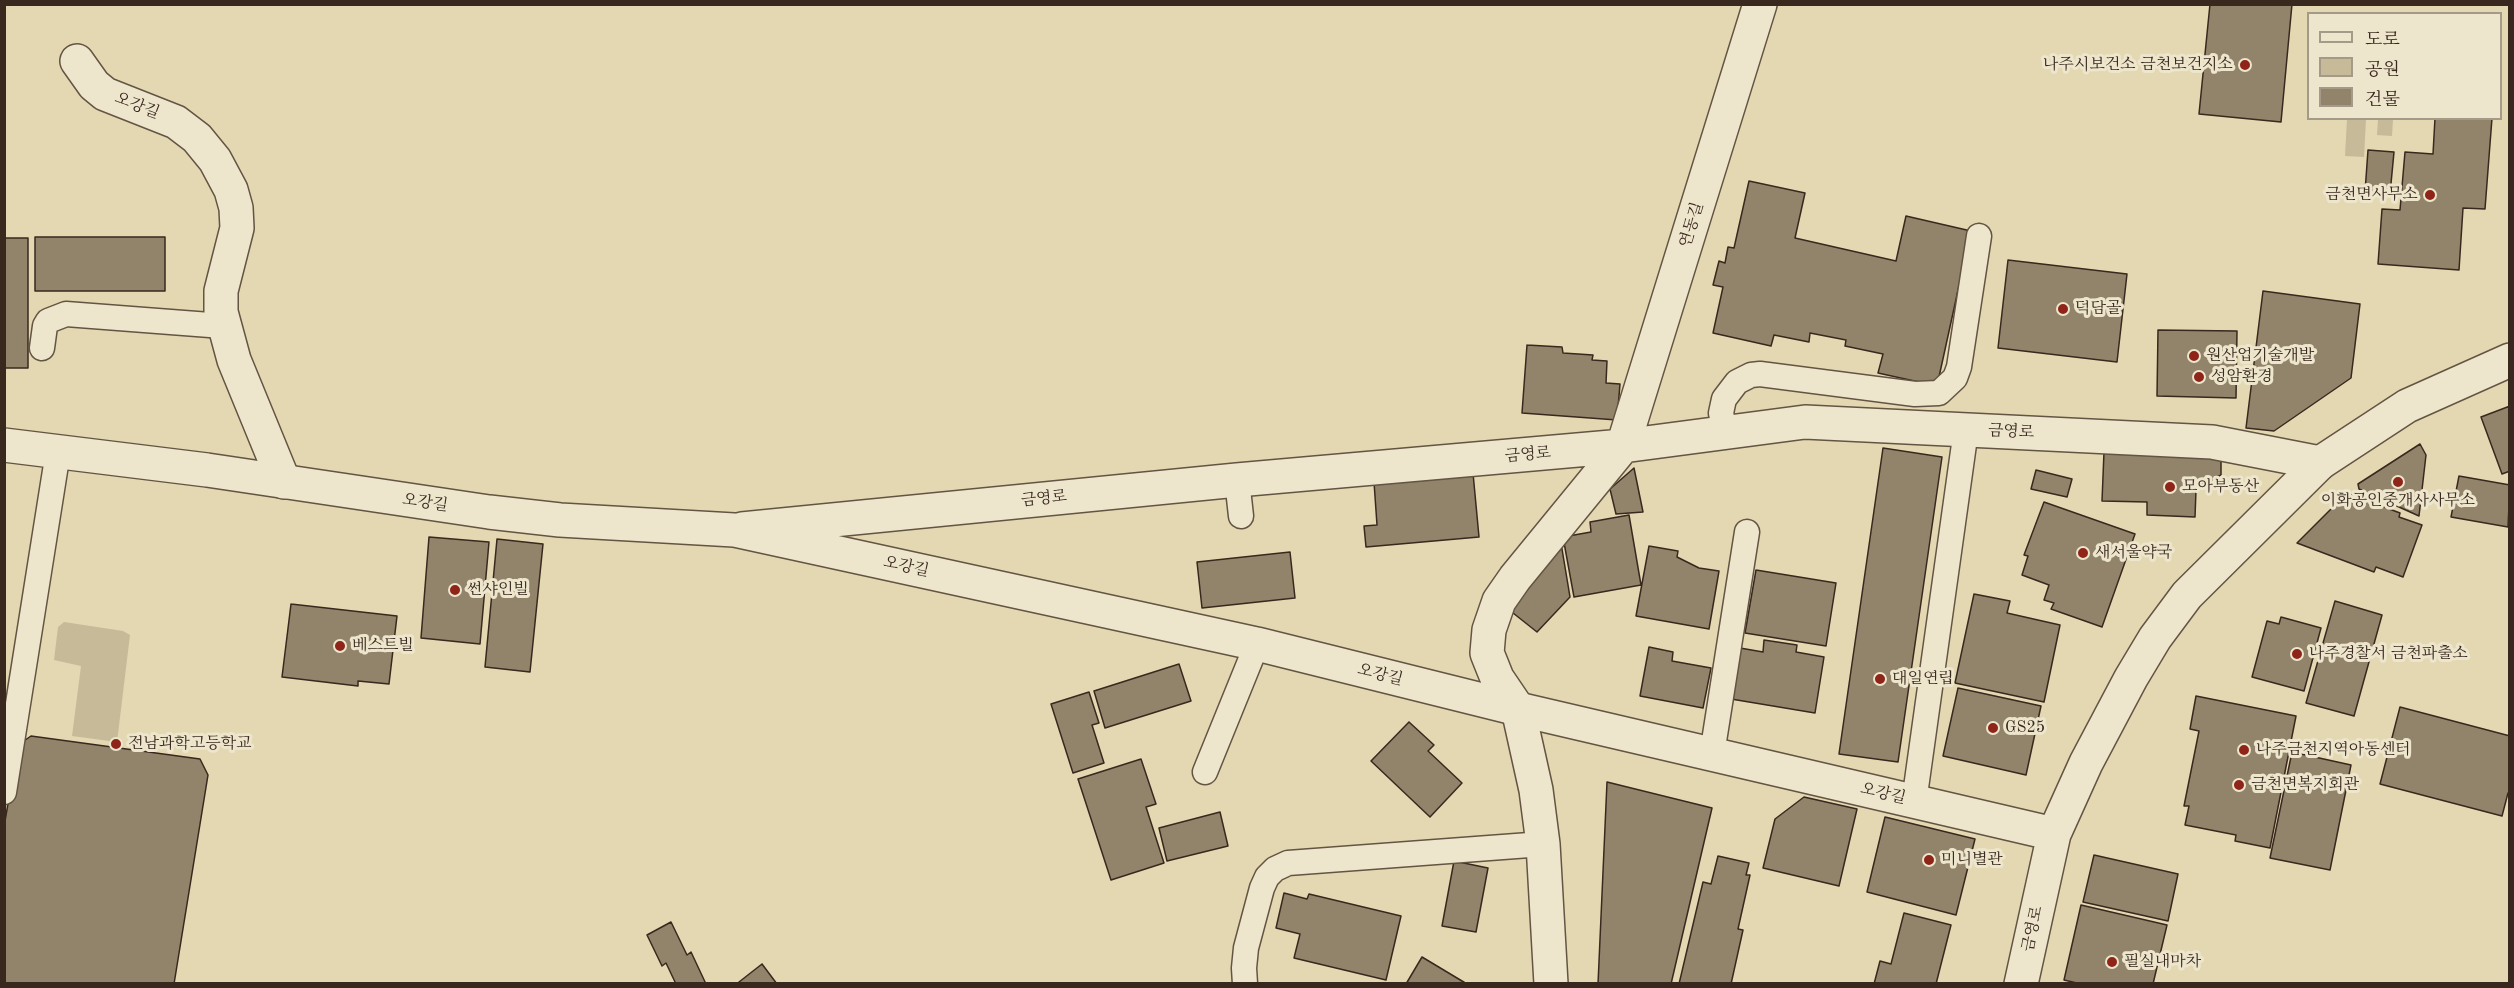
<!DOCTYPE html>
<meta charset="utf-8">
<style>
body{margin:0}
#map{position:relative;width:2514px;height:988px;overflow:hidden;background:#e3d8b2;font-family:"Old Standard TT","Noto Serif KR",serif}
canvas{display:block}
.frame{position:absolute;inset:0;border:6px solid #39281e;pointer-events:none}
.legend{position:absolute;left:2307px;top:12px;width:195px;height:108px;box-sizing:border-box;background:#ede6cd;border:2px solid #a59a87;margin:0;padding:8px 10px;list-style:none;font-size:18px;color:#39281e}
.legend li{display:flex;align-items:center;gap:12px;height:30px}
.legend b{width:30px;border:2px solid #a59a87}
</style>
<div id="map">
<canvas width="2514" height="988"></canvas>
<div class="frame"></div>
<ul class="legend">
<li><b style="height:8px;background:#ede6cd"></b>도로</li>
<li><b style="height:16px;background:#c6ba99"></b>공원</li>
<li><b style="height:16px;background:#91846b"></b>건물</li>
</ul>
</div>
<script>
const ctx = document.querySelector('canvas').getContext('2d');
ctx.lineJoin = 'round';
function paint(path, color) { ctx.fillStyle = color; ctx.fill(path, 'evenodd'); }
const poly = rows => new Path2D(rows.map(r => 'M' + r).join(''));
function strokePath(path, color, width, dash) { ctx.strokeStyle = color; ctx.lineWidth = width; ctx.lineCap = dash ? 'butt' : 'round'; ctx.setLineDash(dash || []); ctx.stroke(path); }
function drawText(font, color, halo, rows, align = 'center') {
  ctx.font = font + ' "Old Standard TT","Noto Serif KR",serif'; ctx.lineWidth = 6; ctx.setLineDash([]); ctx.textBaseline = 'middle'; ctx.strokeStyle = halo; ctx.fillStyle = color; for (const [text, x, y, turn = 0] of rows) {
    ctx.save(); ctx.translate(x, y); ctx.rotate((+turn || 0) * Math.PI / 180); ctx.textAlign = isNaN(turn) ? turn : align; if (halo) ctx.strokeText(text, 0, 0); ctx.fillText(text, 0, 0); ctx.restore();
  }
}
const green = poly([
 [2347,119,2366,119,2364,157,2345,156],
 [2378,119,2393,119,2392,136,2377,135],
 [64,622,123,631,130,635,117,742,72,736,81,666,54,660,58,627]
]);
const building = poly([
 [2210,4,2292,4,2281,122,2199,114,2210,4],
 [2435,118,2492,118,2485,209,2463,208,2459,270,2378,264,2382,209,2400,210,2405,152,2433,154,2435,118],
 [2368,150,2394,152,2390,194,2365,192,2368,150],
 [1749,181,1805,193,1795,238,1896,261,1906,216,1971,231,1937,386,1878,373,1883,354,1845,346,1846,340,1810,333,1809,342,1774,335,1771,346,1713,333,1723,287,1713,285,1719,261,1725,263,1728,247,1734,248,1749,181],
 [35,237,165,237,165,291,35,291,35,237],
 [4,238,28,238,28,368,4,368,4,238],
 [2008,260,2127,274,2117,362,1998,348,2008,260],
 [2263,291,2360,304,2351,378,2274,431,2246,428,2263,291],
 [2158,330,2237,331,2236,398,2157,396,2158,330],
 [1527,345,1562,347,1563,353,1593,355,1592,360,1607,361,1606,383,1620,384,1617,420,1522,413,1527,345],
 [2510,406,2510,471,2502,474,2481,417,2510,406],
 [2420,444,2426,455,2419,516,2359,489,2358,484,2420,444],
 [1883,448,1942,457,1898,762,1839,754,1883,448],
 [2104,452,2221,455,2221,475,2196,490,2195,517,2147,515,2147,502,2102,501,2104,452],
 [1634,468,1643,512,1616,514,1610,489,1634,468],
 [2036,470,2072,479,2067,497,2031,489,2036,470],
 [1473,473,1479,537,1366,547,1364,526,1377,525,1374,482,1473,473],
 [2459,476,2510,485,2508,527,2451,517,2459,476],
 [2347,493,2400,513,2399,517,2422,525,2403,577,2376,567,2374,572,2297,543,2347,493],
 [2044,502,2135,534,2102,627,2051,609,2054,603,2044,600,2049,585,2022,575,2028,556,2024,555,2044,502],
 [1629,515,1641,585,1574,597,1563,537,1591,532,1590,522,1629,515],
 [429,537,489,542,480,644,421,638,429,537],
 [497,539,543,544,530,672,485,667,497,539],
 [1561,543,1570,597,1537,632,1508,609,1561,543],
 [1649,546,1678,551,1677,557,1699,568,1719,571,1709,629,1636,616,1649,546],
 [1290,552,1295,598,1202,608,1197,562,1290,552],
 [1756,570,1836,583,1826,646,1745,633,1756,570],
 [1974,594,2010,601,2007,613,2060,625,2044,702,1955,683,1974,594],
 [2335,601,2382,615,2354,716,2306,703,2335,601],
 [291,604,397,616,389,684,358,681,358,686,282,677,291,604],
 [2281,617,2321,628,2304,691,2252,677,2267,621,2279,624,2281,617],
 [1764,640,1797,645,1796,652,1824,657,1815,713,1731,699,1740,648,1763,652,1764,640],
 [1649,647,1673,652,1672,661,1711,668,1703,708,1640,696,1649,647],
 [1179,664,1191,701,1105,728,1094,691,1179,664],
 [1958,688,2041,706,2026,775,1943,756,1958,688],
 [1089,692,1099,723,1092,725,1104,763,1073,773,1051,704,1089,692],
 [2196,696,2296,716,2270,848,2235,841,2236,835,2185,825,2189,806,2184,806,2199,731,2190,729,2196,696],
 [2400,707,2510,736,2510,793,2508,793,2502,816,2380,784,2400,707],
 [1409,722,1434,745,1428,751,1462,783,1430,817,1371,761,1409,722],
 [31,736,200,759,208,775,174,984,4,984,4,827,18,745,31,736],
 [2292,752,2351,765,2330,870,2270,858,2292,752],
 [1141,759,1156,804,1146,807,1164,863,1111,880,1078,779,1141,759],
 [1607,782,1712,808,1671,984,1598,984,1607,782],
 [1804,797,1857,809,1839,886,1763,868,1775,819,1804,797],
 [1220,812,1228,846,1167,861,1159,828,1220,812],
 [1885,817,1975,839,1956,915,1867,892,1885,817],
 [2094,855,2178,874,2168,921,2083,902,2094,855],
 [1718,856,1749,863,1746,875,1750,875,1738,929,1743,930,1731,984,1679,984,1703,882,1711,884,1718,856],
 [1454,861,1488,868,1476,932,1442,926,1454,861],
 [1284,893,1307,899,1309,894,1401,916,1386,980,1294,958,1300,934,1276,928,1284,893],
 [2081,905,2167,925,2153,984,2081,984,2064,980,2081,905],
 [1904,913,1951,925,1936,984,1874,984,1880,961,1891,964,1904,913],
 [671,922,687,955,691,952,706,984,676,984,666,963,662,966,647,935,671,922],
 [1422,957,1467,984,1406,984,1422,957],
 [762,964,777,984,737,984,739,982,762,964]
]);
const service = poly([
 [42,348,45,326,48,321,66,314,223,326],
 [1725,432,1721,413,1724,399,1737,382,1751,375,1760,374,1915,394,1939,393,1955,378,1959,367,1979,236],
 [1237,480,1241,516],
 [1712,754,1747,532],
 [1205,772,1257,644],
 [4,792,58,452],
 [1914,802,1966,430],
 [1245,984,1244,968,1246,948,1262,888,1267,877,1275,869,1288,863,1543,844]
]);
const minor = poly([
 [77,61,94,85,105,94,176,122,197,138,215,160,231,190,236,208,237,228,221,291,221,312,234,360,284,482],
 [742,529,1237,480,1623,446,1805,422,2212,442,2320,463],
 [1551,984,1543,844,1536,790,1518,709,1497,678,1487,653,1489,630,1499,601,1515,578,1623,446,1760,4]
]);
const tertiary = poly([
 [4,445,207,470,489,512,560,520,734,530,1257,644,1518,709,2054,834],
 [2021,984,2054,834,2086,763,2131,678,2155,638,2187,595,2320,463,2407,406,2510,360]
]);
const markers = [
 [2245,65,6,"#8f2418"],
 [2430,195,6,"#8f2418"],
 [2063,309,6,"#8f2418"],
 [2194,356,6,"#8f2418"],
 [2199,377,6,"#8f2418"],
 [2398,482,6,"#8f2418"],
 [2170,487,6,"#8f2418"],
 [2083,553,6,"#8f2418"],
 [455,590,6,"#8f2418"],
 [340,646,6,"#8f2418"],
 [2297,654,6,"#8f2418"],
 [1880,679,6,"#8f2418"],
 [1993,728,6,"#8f2418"],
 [116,744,6,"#8f2418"],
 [2244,750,6,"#8f2418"],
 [2239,785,6,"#8f2418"],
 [1929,860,6,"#8f2418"],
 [2112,962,6,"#8f2418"]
];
const poiNames = [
 ["나주시보건소 금천보건지소",2233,65,"right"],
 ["금천면사무소",2418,195,"right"],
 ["덕담골",2075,309],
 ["원산업기술개발",2206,356],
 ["성암환경",2211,377],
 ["모아부동산",2182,487],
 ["이화공인중개사사무소",2398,501,"center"],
 ["새서울약국",2095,553],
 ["썬샤인빌",467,590],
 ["베스트빌",352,646],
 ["나주경찰서 금천파출소",2309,654],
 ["대일연립",1892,679],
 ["GS25",2005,728],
 ["전남과학고등학교",128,744],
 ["나주금천지역아동센터",2256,750],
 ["금천면복지회관",2251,785],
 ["미니별관",1941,860],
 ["필실내마차",2124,962]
];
const streetNames = [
 ["오강길",137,106,21],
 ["연동길",1692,225,-73],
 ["금영로",2011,432,3],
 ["금영로",1528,455,-5],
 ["금영로",1044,499,-6],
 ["오강길",425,503,8],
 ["오강길",906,567,12],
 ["오강길",1380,675,14],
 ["오강길",1883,794,13],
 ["금영로",2033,929,-78]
];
paint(green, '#c6ba99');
paint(building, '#91846b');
strokePath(building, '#39281e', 1.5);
strokePath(service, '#645443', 27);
strokePath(minor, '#645443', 36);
strokePath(tertiary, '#645443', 36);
strokePath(service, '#ede6cd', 24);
strokePath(minor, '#ede6cd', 33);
strokePath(tertiary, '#ede6cd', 33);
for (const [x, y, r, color] of markers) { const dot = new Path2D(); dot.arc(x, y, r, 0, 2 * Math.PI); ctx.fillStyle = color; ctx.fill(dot); strokePath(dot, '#ede6cd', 2); }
drawText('16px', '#39281e', '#ede6cd', poiNames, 'left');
drawText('16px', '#39281e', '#ede6cd', streetNames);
</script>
